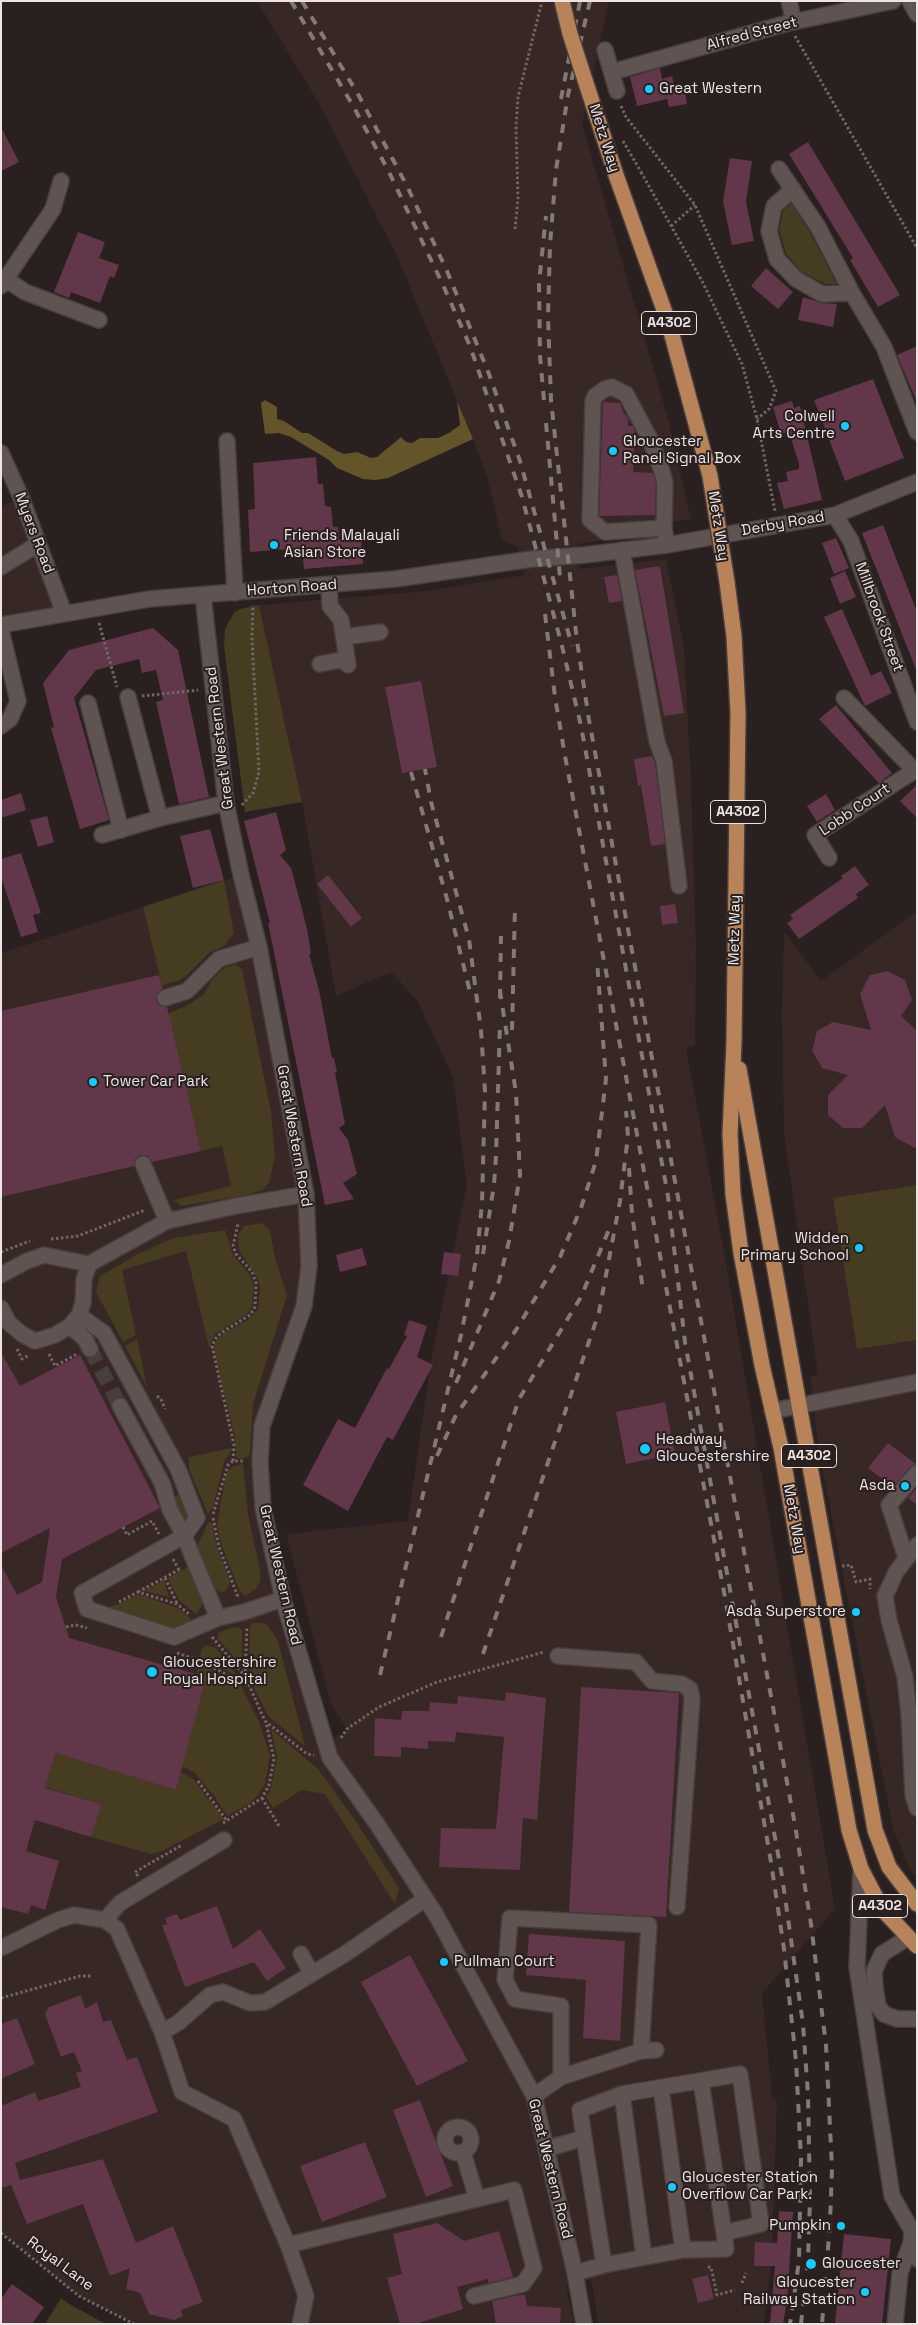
<!DOCTYPE html>
<style>
body{margin:0}
#map{position:relative;width:918px;height:2325px;overflow:hidden;background:#2a201f;font-family:"Space Grotesk",sans-serif}
canvas{display:block}
.frame{position:absolute;inset:0;border:2px solid #ece5e4;pointer-events:none}
</style>
<div id="map">
<canvas width="918" height="2325"></canvas>
<div class="frame"></div>
</div>
<script>
const ctx = document.querySelector('canvas').getContext('2d');
ctx.lineJoin = 'round';
function paint(path, color) { ctx.fillStyle = color; ctx.fill(path, 'evenodd'); }
const poly = rows => new Path2D(rows.map(r => 'M' + r).join(''));
function strokePath(path, color, width, dash) { ctx.strokeStyle = color; ctx.lineWidth = width; ctx.lineCap = dash ? 'butt' : 'round'; ctx.setLineDash(dash || []); ctx.stroke(path); }
function drawText(font, color, halo, rows, align = 'center') {
  ctx.font = font + ' "Space Grotesk",sans-serif'; ctx.lineWidth = 4; ctx.setLineDash([]); ctx.textBaseline = 'middle'; ctx.strokeStyle = halo; ctx.fillStyle = color; for (const [text, x, y, turn = 0] of rows) {
    ctx.save(); ctx.translate(x, y); ctx.rotate((+turn || 0) * Math.PI / 180); ctx.textAlign = isNaN(turn) ? turn : align; if (halo) ctx.strokeText(text, 0, 0); ctx.fillText(text, 0, 0); ctx.restore();
  }
}
const built = poly([
 [257,1,609,1,582,124,669,422,691,519,664,524,651,533,577,544,580,569,666,559,684,647,691,780,696,948,695,1045,686,1048,725,1257,835,1909,762,1993,772,2097,777,2100,772,2255,764,2324,598,2324,592,2282,575,2273,566,2286,574,2324,134,2324,79,2296,1,2233,1,953,241,875,306,1194,309,1266,262,1426,263,1508,325,1745,347,1729,331,1704,286,1534,408,1521,431,1359,467,1185,453,1077,418,1002,391,972,336,996,302,802,259,605,428,591,525,575,517,547,502,540,487,476,473,439,397,256,321,107],
 [21,497,64,613,1,625,1,507],
 [917,911,917,1878,910,1870,893,1829,820,1458,810,1376,818,1375,784,1133,782,1013,784,931,821,981]
]);
const green = poly([
 [791,203,810,232,837,284,825,284,802,272,786,254,779,230,783,211],
 [259,605,302,802,245,812,224,646,225,629,234,613,240,609],
 [224,880,234,933,224,946,210,952,186,976,179,981,162,985,143,907],
 [236,965,242,969,271,1112,275,1156,269,1183,262,1190,247,1195,181,1206,174,1200,231,1186,222,1146,201,1151,168,1014,190,1004,204,994,213,979,225,967],
 [917,1185,917,1340,857,1349,833,1198],
 [262,1223,270,1230,275,1258,287,1295,253,1404,250,1453,248,1457,240,1459,236,1457,235,1437,215,1357,214,1347,217,1340,224,1333,248,1320,258,1309,260,1288,258,1279,240,1252,238,1244,238,1235,244,1226],
 [225,1230,233,1255,250,1275,254,1285,252,1307,246,1315,215,1334,209,1347,186,1251,122,1270,136,1335,123,1342,96,1292,100,1276,136,1255,173,1238],
 [137,1339,147,1387,125,1346],
 [232,1448,230,1454,225,1459,213,1507,208,1514,189,1469,189,1457],
 [243,1464,248,1515,260,1570,260,1581,256,1589,245,1596,239,1590,220,1541,217,1525,226,1474,232,1467],
 [177,1495,180,1495,189,1519,182,1527,173,1499],
 [208,1522,212,1523,217,1547,230,1582,226,1591,220,1592,215,1588,197,1547],
 [188,1567,200,1594,202,1605,196,1614,179,1600,168,1578],
 [164,1580,169,1597,144,1591],
 [138,1594,178,1608,190,1618,190,1622,187,1626,176,1630,170,1629,109,1610,111,1606,117,1605],
 [253,1623,263,1623,268,1626,278,1641,305,1746,269,1717,254,1688,249,1664,250,1626],
 [232,1628,239,1627,242,1630,242,1659,238,1662,217,1638,219,1632],
 [206,1645,216,1648,238,1677,200,1657,202,1648],
 [200,1664,241,1685,260,1724,270,1756,265,1783,258,1795,250,1803,227,1816,215,1797,195,1773,182,1766,196,1675],
 [271,1729,318,1769,357,1823,399,1888,395,1904,325,1794,302,1790,273,1808,266,1797,271,1788,277,1758],
 [55,1753,176,1790,181,1772,193,1779,224,1819,160,1852,151,1854,91,1837,100,1804,45,1787],
 [61,2298,71,2305,106,2324,45,2324]
]);
const forest = poly([
 [265,400,277,407,277,419,284,421,302,433,308,433,337,451,344,454,357,452,371,458,377,457,401,437,406,442,412,443,420,438,438,438,449,433,460,425,457,401,473,439,388,478,375,480,363,479,337,468,329,460,291,437,279,433,265,434,261,403]
]);
const building = poly([
 [660,68,662,79,672,76,675,89,684,87,687,104,669,107,667,99,637,106,630,77],
 [1,127,19,162,1,171],
 [808,142,900,295,878,307,850,260,853,258,789,154],
 [730,158,752,161,746,202,754,241,732,245,723,201],
 [78,232,105,242,99,258,119,265,114,278,110,276,100,303,71,292,69,298,54,292],
 [766,268,793,292,778,309,751,286],
 [803,297,822,303,837,304,833,327,798,320],
 [917,346,917,402,897,355],
 [873,379,904,458,845,481,814,400],
 [792,401,794,408,800,406,822,500,784,509,777,483,788,481,786,472,799,469,799,464,789,432,781,434,773,407],
 [603,402,620,403,624,414,628,417,628,426,633,426,635,431,633,472,653,473,656,484,655,515,599,516],
 [316,457,318,484,323,484,325,506,331,507,333,527,338,527,339,540,361,538,363,564,304,569,302,548,250,552,248,510,255,509,253,463],
 [883,525,917,612,917,672,862,533],
 [836,538,849,568,834,574,822,543],
 [660,566,684,713,664,716,635,570],
 [845,571,856,597,840,604,830,578],
 [617,575,622,601,609,603,604,577],
 [842,609,871,676,881,671,892,693,865,706,824,617],
 [153,628,178,650,209,797,179,804,156,702,163,700,156,670,142,673,139,659,96,670,74,698,109,820,80,829,51,728,54,727,43,683,69,650],
 [421,681,437,767,402,773,385,687],
 [836,705,892,773,879,783,819,719],
 [652,756,655,763,665,844,651,846,641,785,638,786,634,759],
 [917,785,917,818,900,801],
 [21,793,26,810,1,818,1,800],
 [826,794,835,810,817,822,807,806],
 [276,812,286,850,280,855,291,868,303,913,308,934,311,954,309,954,319,990,332,1058,334,1058,337,1072,335,1073,345,1124,339,1128,348,1140,357,1174,343,1183,354,1199,325,1205,268,923,270,923,244,821],
 [47,816,54,842,38,847,30,820],
 [210,829,224,880,193,888,180,836],
 [21,853,41,913,33,915,38,932,21,937,1,877,1,859],
 [855,866,869,885,856,894,858,898,799,939,787,923,793,919,790,915,843,878,841,876],
 [328,875,362,918,351,927,317,884],
 [675,904,678,923,662,925,660,906],
 [887,971,905,980,912,1000,901,1016,917,1031,917,1149,895,1137,885,1105,862,1128,843,1128,828,1115,828,1095,848,1075,822,1068,812,1051,817,1031,833,1022,871,1030,860,994,870,975],
 [159,975,163,989,158,992,156,1000,159,1005,167,1007,201,1151,152,1162,148,1156,140,1155,135,1159,134,1166,1,1197,1,1011],
 [362,1248,367,1265,340,1272,336,1255],
 [444,1252,461,1254,458,1276,441,1274],
 [409,1320,427,1326,417,1357,433,1365,393,1440,387,1437,348,1511,303,1485,338,1419,355,1428,387,1368,389,1369,407,1336,404,1335],
 [1,1352,20,1386,80,1355,160,1508,62,1559,56,1597,69,1638,206,1677,176,1790,55,1753,45,1788,101,1804,91,1837,35,1820,26,1851,59,1861,45,1910,31,1905,28,1914,1,1907,1,1565,17,1595,42,1582,50,1528,1,1553],
 [665,1402,675,1454,626,1464,616,1412],
 [888,1443,916,1464,910,1467,893,1487,868,1468],
 [917,1488,917,1505,908,1498],
 [581,1687,679,1693,666,1917,569,1912],
 [506,1692,546,1698,537,1820,523,1818,520,1870,439,1867,441,1828,496,1829,504,1737,456,1732,455,1742,428,1741,428,1749,401,1747,401,1757,374,1756,375,1718,401,1720,402,1711,429,1711,430,1702,457,1704,458,1696,505,1701],
 [217,1906,233,1949,260,1929,286,1968,267,1981,254,1962,185,1987,162,1925,167,1924,165,1918,177,1914,180,1920],
 [529,1934,625,1941,620,2041,583,2038,586,1980,526,1975],
 [410,1955,468,2061,417,2086,361,1982],
 [81,1995,85,2009,97,2002,103,2022,111,2020,127,2060,137,2057,158,2112,15,2163,20,2180,103,2159,136,2243,173,2226,203,2302,181,2310,183,2316,174,2320,149,2314,140,2293,126,2289,130,2268,110,2276,83,2204,27,2224,11,2185,1,2188,1,2106,35,2092,38,2101,81,2087,76,2073,82,2071,74,2052,61,2057,45,2014,49,2007],
 [17,2018,35,2064,1,2079,1,2024],
 [420,2100,453,2186,426,2197,393,2110],
 [365,2142,387,2197,322,2222,300,2166],
 [779,2211,793,2212,787,2301,783,2324,770,2324,775,2266,754,2266,755,2242,777,2243],
 [437,2223,464,2241,499,2231,513,2277,488,2283,488,2279,457,2287,463,2309,415,2324,400,2324,387,2278,402,2274,393,2234],
 [844,2234,891,2239,882,2324,835,2324],
 [708,2275,714,2299,698,2303,692,2279],
 [12,2284,44,2307,32,2324,1,2324,1,2299],
 [519,2295,525,2295,527,2306,561,2308,560,2324,496,2324,492,2301]
]);
const minorTunnel = poly([
 [90,1349,120,1406]
]);
const path = poly([
 [795,36,917,248],
 [621,106,626,117,695,205,776,391,769,409,757,419],
 [641,172,702,281,742,364,757,419,775,511],
 [671,226,695,205],
 [515,229,518,199,516,127,518,97,542,1],
 [99,623,117,687],
 [142,696,198,690],
 [242,805,253,793,259,772,252,639,253,605],
 [51,1239,78,1236,145,1210],
 [1,1252,30,1241],
 [17,1349,22,1359,29,1355],
 [49,1354,55,1366,77,1354],
 [157,1396,161,1399,165,1409],
 [233,1461,234,1445,212,1346,216,1338,221,1333,250,1315,255,1307,256,1283,252,1272,236,1254,233,1246,238,1224,236,1224],
 [213,1514,228,1465,233,1461,244,1461],
 [213,1518,219,1547,238,1597],
 [123,1527,127,1535,152,1521,159,1534],
 [173,1559,179,1570],
 [842,1566,851,1565,856,1582,870,1579,870,1589],
 [165,1578,177,1603],
 [138,1592,182,1568],
 [119,1602,138,1592,177,1604,189,1614],
 [66,1627,76,1625,87,1628],
 [212,1637,245,1676,265,1721,307,1754,314,1755],
 [177,1653,201,1661,248,1686],
 [245,1676,247,1627],
 [341,1738,347,1729,379,1707,437,1682,544,1652],
 [198,1781,227,1821],
 [262,1798,279,1826],
 [223,1823,262,1798,269,1785,274,1759,266,1722],
 [138,1876,135,1872,182,1845],
 [1,1998,80,1976,93,1976],
 [1,2233,79,2296,134,2324],
 [708,2267,711,2267,717,2295,735,2290],
 [742,2283,746,2273]
]);
const minor = poly([
 [789,1,794,22],
 [910,1,917,14],
 [605,50,617,91],
 [612,72,788,23,893,1],
 [779,169,818,227,852,293,884,347,917,432],
 [793,189,774,206,769,231,777,259,796,279,822,294,852,293],
 [6,279,25,292,99,320],
 [1,286,53,209,61,181],
 [227,441,235,593],
 [1,453,21,497,64,613],
 [835,515,851,541,917,722],
 [664,528,605,532,590,520,593,401,595,396,605,389,612,387,626,394,650,439,662,471,665,483,664,528,667,545],
 [622,550,657,742,664,761,679,886],
 [1,567,38,544],
 [329,586,330,606,341,620,348,665],
 [203,595,226,803,241,875,259,947,306,1194,309,1266,304,1306,262,1426,260,1462,263,1508,283,1599,330,1758,377,1824,436,1915,534,2096,575,2273,584,2324],
 [1,625,149,599,395,579,532,559,584,555,667,545,835,515,917,482],
 [1,630,18,701,10,719,1,726],
 [344,637,380,632],
 [320,664,347,659],
 [128,697,160,818],
 [844,698,915,771],
 [88,703,121,830],
 [102,835,160,818,226,803],
 [829,858,815,835,917,769],
 [165,998,187,991,219,959,259,947],
 [143,1164,167,1221],
 [89,1264,167,1221,236,1206,306,1194],
 [1,1275,27,1261,44,1255,89,1264,84,1279,83,1303,79,1315,70,1326,55,1335,35,1341,22,1334,9,1323,1,1308],
 [79,1315,104,1333,178,1469,197,1518,184,1536,82,1593,87,1609,174,1637,218,1618,244,1612,283,1599],
 [70,1326,85,1339,90,1349],
 [120,1406,162,1483,170,1510,184,1536,218,1618],
 [772,1411,917,1382],
 [917,1545,896,1572,885,1596,889,1620,905,1677,909,1714,917,1713],
 [906,1558,889,1505,917,1473],
 [558,1656,636,1662,652,1681,682,1684,690,1689,692,1699,677,1907],
 [909,1714,913,1795,917,1808],
 [861,1869,857,1967,892,2196,912,2231,911,2243,917,2259],
 [105,1920,120,1903,224,1840],
 [907,1938,882,1954,874,1971,875,1987,878,2006,884,2014,897,2019,917,2019],
 [1,1948,58,1920,74,1915,105,1920,117,1929,162,2032,182,2092,234,2119,288,2245,306,2296,300,2324],
 [301,1954,312,1974],
 [162,2032,178,2023,210,1995,223,1992,250,2003,265,2002,345,1954,425,1899],
 [561,2077,561,2006,515,1999,505,1980,510,1918,649,1925,641,2051],
 [701,2081,724,2233],
 [661,2088,683,2250],
 [622,2094,644,2257],
 [534,2096,561,2077,641,2051,656,2050],
 '445 2140a13 13 0 1 1 26 0a13 13 0 1 1-26 0Z',
 [584,2138,604,2265],
 [546,2149,584,2138,580,2110,622,2094,740,2074,761,2224,724,2233,726,2249,683,2250,604,2265,575,2273],
 [463,2152,477,2199],
 [288,2245,514,2190,534,2268,523,2284,474,2296],
 [895,2324,900,2273,911,2243]
]);
const major = poly([
 [616,175,669,324,710,476],
 [727,582,734,636,738,713,734,1043,730,1134,733,1194,741,1253,762,1365,781,1448,849,1830,861,1869,882,1909,917,1946],
 [739,1069,875,1830,889,1867,917,1904]
]);
const rail = poly([
 [291,1,352,104,388,170,443,285,470,346,522,497,562,646,581,726,668,1196,685,1342,782,1876,803,2024,808,2095,810,2199,808,2259,801,2324],
 [302,1,359,96,407,186,447,271,489,374,520,461,572,646],
 [590,1,568,95,556,170,550,245,548,316,551,400,577,641,589,720,795,1825,811,1924,826,2045,832,2168,830,2223,822,2324],
 [561,99,580,1],
 [544,400,540,356,539,283,546,216],
 [546,423,560,577],
 [545,614,555,697,565,756,724,1592,771,1862,784,1949,796,2061,801,2158,799,2261,790,2324],
 [411,772,447,899,470,992],
 [500,998,501,936],
 [512,1030,515,906],
 [629,1168,632,1214,643,1290],
 [483,1254,494,1185,496,1156,500,1023],
 [456,1383,499,1281,509,1241,520,1175,516,1093,500,991],
 [437,1456,456,1415,516,1330,560,1257,581,1208,596,1161,606,1079,597,961],
 [441,1637,519,1399,581,1297,610,1227],
 [483,1654,599,1312,620,1201,628,1136,626,1111],
 [380,1675,461,1335,477,1255,482,1203,485,1091,481,1030,469,939,431,802,425,769]
]);
const pathBridge = poly([
 [623,141,641,172]
]);
const majorBridge = poly([
 [562,1,570,34,616,175],
 [710,476,727,582]
]);
const markers = [
 [649,89,5,"#19cafc"],
 [845,426,5,"#19cafc"],
 [613,451,5,"#19cafc"],
 [274,545,5,"#19cafc"],
 [93,1082,5,"#19cafc"],
 [859,1248,5,"#19cafc"],
 [645,1449,6,"#19cafc"],
 [905,1486,5,"#19cafc"],
 [856,1612,5,"#19cafc"],
 [152,1672,6,"#19cafc"],
 [444,1962,5,"#19cafc"],
 [672,2187,5,"#19cafc"],
 [841,2226,5,"#19cafc"],
 [811,2264,6,"#19cafc"],
 [865,2292,5,"#19cafc"]
];
const shields = [
 [669,323,55],
 [738,812,55],
 [809,1456,55],
 [880,1906,55]
];
const shieldNames = [
 ["A4302",669,323],
 ["A4302",738,812],
 ["A4302",809,1456],
 ["A4302",880,1906]
];
const streetNames = [
 ["Alfred Street",752,34,-15],
 ["Metz Way",604,138,72],
 ["Derby Road",783,524,-10],
 ["Metz Way",718,526,81],
 ["Myers Road",34,533,69],
 ["Horton Road",292,588,-4],
 ["Millbrook Street",879,617,70],
 ["Great Western Road",220,738,-97],
 ["Lobb Court",855,810,-34],
 ["Metz Way",735,930,-89],
 ["Great Western Road",294,1136,80],
 ["Metz Way",794,1519,80],
 ["Great Western Road",280,1575,77],
 ["Great Western Road",550,2169,76],
 ["Royal Lane",60,2264,37]
];
const poiNames = [
 ["Great Western",659,89],
 ["Colwell",835,417,"right"],
 ["Arts Centre",835,434,"right"],
 ["Gloucester",623,442],
 ["Panel Signal Box",623,459],
 ["Friends Malayali",284,536],
 ["Asian Store",284,553],
 ["Tower Car Park",103,1082],
 ["Widden",849,1239,"right"],
 ["Primary School",849,1256,"right"],
 ["Headway",656,1440],
 ["Gloucestershire",656,1457],
 ["Asda",895,1486,"right"],
 ["Asda Superstore",846,1612,"right"],
 ["Gloucestershire",163,1663],
 ["Royal Hospital",163,1680],
 ["Pullman Court",454,1962],
 ["Gloucester Station",682,2178],
 ["Overflow Car Park.",682,2195],
 ["Pumpkin",831,2226,"right"],
 ["Gloucester",822,2264],
 ["Gloucester",855,2283,"right"],
 ["Railway Station",855,2300,"right"]
];
paint(built, '#372725');
paint(green, '#463c21');
paint(forest, '#645429');
paint(building, '#613749');
strokePath(minorTunnel, '#473e3d', 15, [15, 8]);
strokePath(minor, '#473f3e', 18);
strokePath(major, '#473f3e', 18);
strokePath(path, '#6f6665', 3, [2.5, 2.5]);
strokePath(minor, '#605453', 15);
strokePath(major, '#b9835a', 15);
strokePath(rail, '#827978', 4, [9, 9]);
strokePath(majorBridge, '#473f3e', 18, []);
strokePath(pathBridge, '#6f6665', 3, [2.5, 2.5]);
strokePath(majorBridge, '#b9835a', 15);
for (const [x, y, r, color] of markers) { const dot = new Path2D(); dot.arc(x, y, r, 0, 2 * Math.PI); ctx.fillStyle = color; ctx.fill(dot); strokePath(dot, '#2a201f', 2); }
for (const [x, y, w] of shields) { const box = new Path2D(); box.roundRect(x - w / 2, y - 11.5, w, 23, 4); ctx.fillStyle = '#2a201f'; ctx.fill(box); strokePath(box, '#ece5e4', 1); }
drawText('bold 14px', '#ece5e4', null, shieldNames);
drawText('15px', '#ece5e4', '#2a201f', streetNames);
drawText('15px', '#ece5e4', '#2a201f', poiNames, 'left');
</script>
